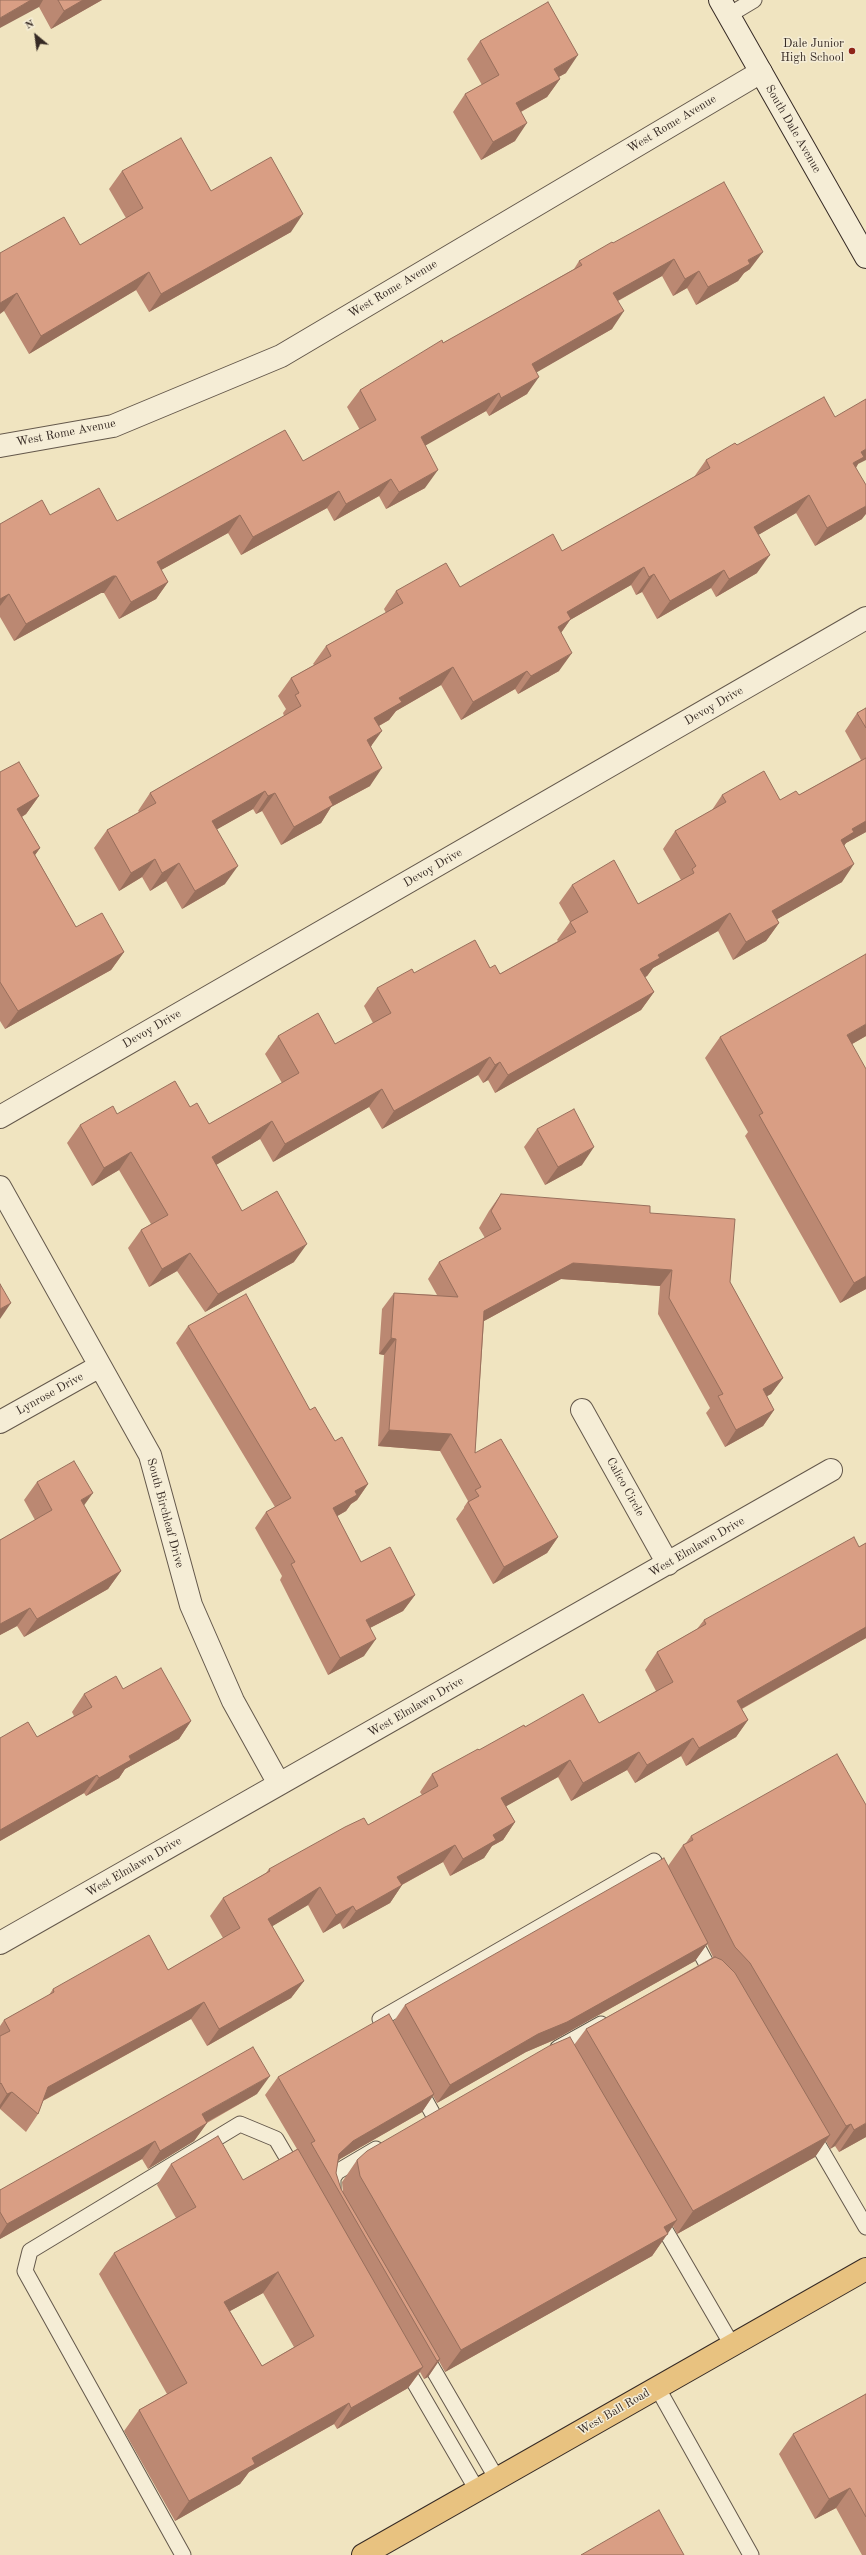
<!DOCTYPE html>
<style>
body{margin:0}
#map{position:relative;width:866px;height:2555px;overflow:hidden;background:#f0e4c0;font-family:"Old Standard TT",serif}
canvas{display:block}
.north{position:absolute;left:16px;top:16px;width:40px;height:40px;-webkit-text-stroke:3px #f5edd6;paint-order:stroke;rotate:331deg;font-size:11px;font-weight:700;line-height:16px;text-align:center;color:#362a24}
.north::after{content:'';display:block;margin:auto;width:14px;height:18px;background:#362a24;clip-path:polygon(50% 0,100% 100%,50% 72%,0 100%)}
</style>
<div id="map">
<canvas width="866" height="2555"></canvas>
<div class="north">N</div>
</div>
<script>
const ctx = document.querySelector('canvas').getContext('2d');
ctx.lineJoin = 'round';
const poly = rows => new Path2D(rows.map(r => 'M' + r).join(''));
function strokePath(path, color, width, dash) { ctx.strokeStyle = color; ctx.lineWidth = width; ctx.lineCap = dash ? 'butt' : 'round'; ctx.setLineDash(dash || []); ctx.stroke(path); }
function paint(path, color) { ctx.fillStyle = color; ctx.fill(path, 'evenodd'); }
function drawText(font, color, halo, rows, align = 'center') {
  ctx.font = font + ' "Old Standard TT",serif'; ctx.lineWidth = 3; ctx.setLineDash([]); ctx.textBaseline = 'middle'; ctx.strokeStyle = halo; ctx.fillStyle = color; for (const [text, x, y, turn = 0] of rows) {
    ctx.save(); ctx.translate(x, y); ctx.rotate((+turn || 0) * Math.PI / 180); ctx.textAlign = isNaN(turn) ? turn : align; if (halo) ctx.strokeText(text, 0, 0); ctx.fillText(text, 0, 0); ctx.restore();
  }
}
const lane = poly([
 [729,15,754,0],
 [691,1935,712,1974],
 [390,2036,380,2019,654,1861,664,1881],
 [558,2048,601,2024],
 [418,2087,434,2116],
 [810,2131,866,2227],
 [333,2193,333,2178,337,2172,376,2149],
 [657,2216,732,2345],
 [423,2352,497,2479],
 [403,2363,477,2490],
 [657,2387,751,2555],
 [183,2555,25,2271,30,2251,240,2124,276,2139,296,2173]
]);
const street = poly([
 [0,446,113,426,281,356,761,72],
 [0,1117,866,618],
 [0,1187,150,1455,191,1605,233,1701,279,1784],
 [582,1410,668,1564],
 [0,1422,100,1366],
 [0,1943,831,1470]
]);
const secondary = poly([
 [720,0,866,257]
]);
const primary = poly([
 [363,2555,866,2269]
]);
const wall = poly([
 [0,0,102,0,51,29,39,7],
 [480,41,566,73,558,77,560,79,547,97,521,112,515,141,481,160,453,112,465,94,482,85,467,59],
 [122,171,211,191,291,232,149,312,136,290,29,354,4,311,0,253,80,245,126,218,109,189],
 [613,243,750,269,744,273,738,281,696,305,687,288,673,296,662,276,618,301,612,329,536,372,527,394,489,416,486,411,425,445,425,488,386,509,379,496,334,521,327,508,241,555,228,533,161,570,168,582,156,599,119,619,104,593,101,593,14,641,0,617,0,524,50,515,117,521,303,461,360,430,347,407,360,390,574,269,579,261],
 [737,445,858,464,856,468,862,519,815,546,796,513,758,535,757,573,716,597,711,588,657,619,642,592,636,595,631,585,570,620,561,633,559,671,518,694,515,689,461,720,441,685,396,711,389,720,379,726,371,747,370,786,331,807,321,823,281,845,262,811,256,814,253,809,217,829,225,884,182,909,166,881,150,891,142,877,119,891,94,848,107,830,139,812,138,811,150,793,284,716,283,713,286,709,278,696,291,678,314,665,313,664,326,646,386,613,384,609,396,591,460,587,562,551,694,477,706,460],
 [866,708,866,832,846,843,844,846,842,882,777,919,779,923,766,941,733,960,718,931,653,968,647,976,645,977,654,992,641,1010,495,1093,488,1080,483,1083,478,1075,382,1129,369,1107,273,1162,260,1139,216,1165,242,1211,294,1262,205,1312,177,1271,149,1287,128,1248,141,1230,151,1224,119,1170,92,1186,67,1143,80,1125,117,1114,190,1107,209,1124,282,1083,265,1054,278,1036,335,1044,373,1023,364,1006,377,988,414,973,490,968,500,974,558,941,557,940,570,922,559,903,572,885,638,904,681,880,663,849,675,831,712,810,722,795,780,800,799,795,861,760,845,731,857,713],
 [0,772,39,796,26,814,22,817,40,848,35,855,76,927,124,952,111,970,5,1029,0,1021],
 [866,1036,852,1044,866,1289,840,1303,745,1136,748,1132,705,1058,720,1037],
 [537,1129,582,1165,545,1185,524,1147],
 [501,1194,650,1213,730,1282,783,1378,771,1394,767,1396,774,1410,763,1426,725,1447,706,1413,710,1408,658,1314,660,1286,561,1279,484,1321,475,1453,558,1537,547,1553,493,1584,456,1519,464,1508,464,1507,468,1501,440,1451,378,1446,384,1355,379,1354,382,1309,394,1293,437,1295,428,1279,439,1262,485,1238,479,1228,489,1211],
 [188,1326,310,1410,368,1484,357,1500,351,1504,346,1511,337,1516,361,1562,415,1595,403,1611,370,1628,364,1656,328,1675,280,1580,282,1576,255,1528,266,1512,275,1507,176,1343],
 [37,1482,84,1506,121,1571,108,1589,24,1637,17,1626,0,1635,0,1540,35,1520,24,1500],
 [866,1543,866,1638,742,1709,748,1720,736,1737,686,1766,681,1756,635,1783,627,1770,571,1801,558,1777,506,1806,515,1822,503,1840,492,1846,484,1858,450,1876,443,1862,402,1885,390,1903,343,1929,340,1923,323,1933,308,1905,272,1926,304,1981,291,1998,207,2046,191,2019,43,2101,38,2114,26,2132,0,2109,0,2026,4,2020,49,1995,53,1989,168,1970,223,1938,210,1916,223,1898,266,1873,269,1869,368,1825,422,1795,420,1792,432,1774,525,1727,599,1723,656,1691,645,1670,657,1652,697,1629,704,1620,859,1547],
 [123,1689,191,1721,179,1739,125,1769,119,1778,86,1796,84,1793,0,1841,0,1738,37,1737,74,1716,72,1712,84,1694],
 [691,1836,866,2137,839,2152,835,2146,830,2149,826,2141,815,2157,677,2234,673,2226,652,2256,445,2372,439,2361,428,2377,424,2379,420,2372,408,2388,337,2429,334,2424,249,2472,240,2484,175,2521,124,2431,139,2410,167,2394,99,2274,114,2253,176,2218,157,2185,171,2164,243,2180,297,2149,265,2095,278,2077,394,2021,405,2005,668,1866,683,1845,686,1843],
 [707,1944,713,1957,586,2029,574,2045,357,2160,342,2182,343,2193,341,2189,336,2173,338,2161,340,2159,422,2112,433,2096,437,2103,526,2052,554,2040,695,1961],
 [263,2293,294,2347,262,2366,230,2311],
 [257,2094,207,2123,194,2141,148,2169,142,2159,0,2239,0,2190],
 [866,2394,866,2555,862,2555,836,2508,815,2519,779,2454,793,2434]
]);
const shadedWall = poly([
 [31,0,43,0,39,7,0,28,0,18],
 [83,0,102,0,51,29,64,11],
 [578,55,566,73,541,87,554,69],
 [560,79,547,97,504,121,516,103],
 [527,123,515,141,481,160,493,142],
 [303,214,291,232,149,312,161,294],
 [763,252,750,269,744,273,738,281,696,305,708,287,748,260],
 [674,259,662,276,601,310,613,293],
 [699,271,687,288,673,296,685,279],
 [149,272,136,290,29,354,41,336],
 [17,293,4,311,0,314,0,303],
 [624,311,612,329,520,382,532,364],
 [539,377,527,394,489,416,501,398],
 [499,393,486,411,409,455,421,437],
 [866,449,866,460,858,464,851,475,841,481,861,452],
 [438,470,425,488,386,509,399,492],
 [391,479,379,496,334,521,346,504],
 [339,491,327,508,241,555,253,537],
 [809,495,796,513,741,545,754,527],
 [866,506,866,514,862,519,815,546,827,528],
 [240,515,228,533,145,579,157,562],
 [770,555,757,573,716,597,729,579],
 [644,567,631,585,570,620,558,637,545,645,567,612],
 [724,570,711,588,657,619,670,601],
 [654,574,642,592,636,595,649,577],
 [113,576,116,576,104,593,101,593,14,641,26,624],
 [168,582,156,599,119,619,131,602],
 [9,594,0,606,0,599],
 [572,653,559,671,518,694,531,676],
 [453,667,441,685,396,711,389,720,361,736,374,718,399,698],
 [527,671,515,689,461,720,473,702],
 [382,731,369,749,367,740],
 [382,768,370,786,331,807,321,823,281,845,294,827,329,797],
 [265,791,253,809,200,839,212,821],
 [275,793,262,811,256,814,268,796],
 [39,796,26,814,5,827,17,809],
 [866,821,866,832,846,843,841,850,841,840,852,829],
 [40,848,27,866,33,852],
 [155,859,142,877,119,891,131,873],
 [179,863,166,881,150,891,162,873],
 [854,864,842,882,760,929,772,911],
 [238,866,225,884,182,909,195,891],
 [730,913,718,931,653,968,647,976,628,987,640,969,658,955],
 [779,923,766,941,733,960,746,942],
 [124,952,111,970,5,1029,18,1011],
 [654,992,641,1010,495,1093,508,1075],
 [866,1024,866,1036,833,1055,847,1035],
 [490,1057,478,1075,382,1129,394,1111],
 [500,1062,488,1080,483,1083,495,1065],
 [382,1089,369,1107,273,1162,285,1144],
 [272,1121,260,1139,199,1175,212,1157],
 [594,1147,582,1165,545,1185,558,1167],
 [131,1152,119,1170,92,1186,104,1168],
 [307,1244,294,1262,205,1312,218,1294],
 [190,1253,177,1271,149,1287,162,1269],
 [573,1263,672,1270,660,1286,561,1279,473,1327,484,1311],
 [866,1276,866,1289,840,1303,854,1283],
 [11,1303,0,1319,0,1309],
 [391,1338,396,1339,384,1355,379,1354],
 [783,1378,771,1394,751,1405,763,1389],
 [774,1410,763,1426,725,1447,736,1430],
 [389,1430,451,1434,440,1451,378,1446],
 [368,1484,357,1500,351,1504,346,1511,322,1525,333,1508,355,1491],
 [93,1493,80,1511,81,1500],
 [558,1537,547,1553,493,1584,504,1567],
 [121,1571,108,1589,24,1637,37,1619],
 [415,1595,403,1611,354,1636,366,1620],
 [30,1608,17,1626,0,1635,0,1624],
 [866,1627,866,1638,725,1718,737,1701],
 [376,1639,364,1656,328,1675,340,1658],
 [748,1720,736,1737,686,1766,699,1748],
 [191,1721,179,1739,125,1769,119,1778,86,1796,99,1778,129,1756],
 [693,1738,681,1756,635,1783,647,1765],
 [639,1752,627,1770,571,1801,583,1783],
 [570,1760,558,1777,489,1816,501,1798],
 [97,1775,84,1793,0,1841,0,1830],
 [515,1822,503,1840,492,1846,484,1858,450,1876,463,1859,493,1835],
 [455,1845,443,1862,385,1894,397,1877],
 [402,1885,390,1903,343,1929,356,1911],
 [320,1887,308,1905,256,1936,268,1919],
 [353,1906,340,1923,323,1933,336,1915],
 [708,1943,695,1961,554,2040,526,2052,437,2103,450,2085,538,2034],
 [304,1981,291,1998,207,2046,219,2029],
 [204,2002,191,2019,35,2105,48,2087],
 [270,2076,257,2094,189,2132,202,2114],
 [12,2092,0,2109,0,2105,7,2094],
 [434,2094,422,2112,340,2159,327,2172,339,2154,353,2141],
 [207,2123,194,2141,148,2169,160,2151],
 [866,2123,866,2137,839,2152,854,2130],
 [851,2124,835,2146,830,2149,846,2126],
 [830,2135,815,2157,677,2234,693,2211],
 [155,2141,142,2159,0,2239,0,2235,7,2224],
 [677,2220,652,2256,445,2372,461,2350,664,2227],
 [278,2272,263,2293,210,2322,224,2302],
 [440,2359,428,2377,424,2379,437,2361],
 [423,2367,408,2388,337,2429,351,2408],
 [349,2403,334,2424,249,2472,240,2484,175,2521,189,2501,252,2458],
 [850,2488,836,2508,815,2519,829,2499]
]);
const building = poly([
 [0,0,31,0,0,18,0,0],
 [58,0,83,0,64,11,58,0],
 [548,2,578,55,554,69,560,79,516,103,527,123,493,142,465,94,499,75,480,41,548,2],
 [181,138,211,191,271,157,303,214,161,294,149,272,41,336,17,293,0,303,0,253,64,217,80,245,143,208,122,171,181,138],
 [724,182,763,252,748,260,750,264,708,287,699,271,685,279,674,259,613,293,624,311,532,364,539,377,501,398,499,393,421,437,438,470,399,492,391,479,346,504,339,491,253,537,240,515,157,562,168,582,131,602,116,576,113,576,26,624,9,594,0,599,0,524,42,500,50,515,99,488,117,521,285,430,303,461,376,420,360,390,442,340,443,343,582,265,579,261,612,242,613,243,724,182],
 [824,397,835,417,866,399,866,449,861,452,864,457,853,463,866,485,866,506,827,528,809,495,754,527,770,555,729,579,724,570,670,601,654,574,649,577,644,567,567,612,571,619,558,627,572,653,531,676,527,671,473,702,453,667,399,698,402,702,374,718,382,731,367,740,382,768,329,797,333,805,294,827,275,793,268,796,265,791,212,821,238,866,195,891,179,863,162,873,155,859,131,873,107,830,156,803,150,793,301,706,295,695,299,693,291,678,331,656,326,646,403,603,396,591,446,563,460,587,553,534,562,551,710,468,706,460,735,443,737,445,824,397],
 [866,708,866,728,857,713,866,708],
 [866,758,866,821,852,829,854,832,841,840,854,864,772,911,779,923,746,942,730,913,658,955,660,958,640,969,654,992,508,1075,500,1062,495,1065,490,1057,394,1111,382,1089,285,1144,272,1121,212,1157,242,1211,277,1191,307,1244,218,1294,190,1253,162,1269,141,1230,168,1215,131,1152,104,1168,80,1125,113,1106,117,1114,175,1081,190,1107,197,1103,209,1124,299,1073,278,1036,318,1013,335,1044,391,1013,377,988,412,969,414,973,475,940,490,968,495,965,500,974,576,932,570,922,588,912,572,885,614,860,638,904,694,873,692,869,696,866,675,831,726,802,722,795,764,771,780,800,796,791,799,795,866,758],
 [19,762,39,796,17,809,40,848,33,852,76,927,102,913,124,952,18,1011,0,982,0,772,19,762],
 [866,954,866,1024,847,1035,866,1069,866,1276,854,1283,759,1115,763,1113,720,1037,866,954],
 [574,1109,594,1147,558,1167,537,1129,574,1109],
 [501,1194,650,1206,650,1213,735,1219,730,1282,783,1378,763,1389,774,1410,736,1430,718,1396,723,1394,669,1298,672,1270,573,1263,484,1311,475,1453,501,1439,558,1537,504,1567,468,1502,479,1496,475,1490,481,1487,451,1434,389,1430,396,1339,391,1338,394,1293,458,1297,439,1262,501,1229,491,1211,501,1194],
 [0,1284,11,1303,0,1309,0,1284],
 [246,1294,310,1410,315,1407,335,1441,342,1437,368,1484,355,1491,357,1495,333,1508,361,1562,390,1547,415,1595,366,1620,376,1639,340,1658,291,1564,295,1562,266,1512,291,1498,188,1326,246,1294],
 [74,1461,93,1493,81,1500,121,1571,37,1619,30,1608,0,1624,0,1540,52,1510,37,1482,74,1461],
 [854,1537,859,1547,866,1543,866,1627,737,1701,748,1720,699,1748,693,1738,647,1765,639,1752,583,1783,570,1760,501,1798,515,1822,493,1835,496,1840,463,1859,455,1845,397,1877,402,1885,356,1911,353,1906,336,1915,320,1887,268,1919,304,1981,219,2029,204,2002,48,2087,38,2114,12,2092,7,2094,1,2083,0,2084,0,2036,10,2031,4,2020,54,1992,53,1989,149,1935,168,1970,240,1928,223,1898,270,1871,269,1869,345,1827,364,1818,368,1825,438,1786,432,1774,478,1749,479,1750,524,1725,525,1727,583,1694,599,1723,673,1682,657,1652,706,1624,704,1620,854,1537],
 [161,1668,191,1721,129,1756,131,1760,99,1778,97,1775,0,1830,0,1738,28,1722,37,1737,92,1707,84,1694,116,1676,123,1689,161,1668],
 [837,1754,866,1805,866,2123,854,2130,851,2124,846,2126,750,1963,735,1947,683,1845,693,1840,691,1836,837,1754],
 [664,1858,708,1943,567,2022,538,2034,450,2085,405,2005,664,1858],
 [715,1957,722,1960,735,1973,830,2135,693,2211,586,2029,715,1957],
 [389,2014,434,2094,353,2141,339,2154,336,2173,341,2189,440,2359,437,2361,311,2143,315,2141,278,2077,389,2014],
 [570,2037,677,2220,664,2227,668,2234,461,2350,360,2176,357,2160,367,2151,549,2046,570,2037],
 [253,2047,270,2076,202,2114,207,2123,160,2151,155,2141,7,2224,0,2212,0,2190,253,2047],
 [218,2136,243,2180,298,2149,423,2367,351,2408,349,2403,252,2458,255,2464,189,2501,139,2410,187,2383,114,2253,196,2207,171,2164,218,2136],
 [278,2272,314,2336,262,2366,224,2302,278,2272],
 [866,2394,866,2517,850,2488,829,2499,793,2434,866,2394],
 [659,2510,684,2555,581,2555,659,2510]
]);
const markers = [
 [852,51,4,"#8f2418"]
];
const poiNames = [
 ["Dale Junior",844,44],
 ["High School",844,58]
];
const streetNames = [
 ["West Rome Avenue",672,124,-31],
 ["South Dale Avenue",793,129,60],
 ["West Rome Avenue",393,289,-31],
 ["West Rome Avenue",66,433,-11],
 ["Devoy Drive",714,706,-30],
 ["Devoy Drive",433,868,-30],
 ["Devoy Drive",152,1029,-30],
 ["Lynrose Drive",50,1394,-29],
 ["Calico Circle",625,1487,61],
 ["South Birchleaf Drive",165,1513,75],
 ["West Elmlawn Drive",697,1547,-30],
 ["West Elmlawn Drive",416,1707,-30],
 ["West Elmlawn Drive",134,1867,-30],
 ["West Ball Road",614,2412,-30]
];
strokePath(lane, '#64584b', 17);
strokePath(street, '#64584b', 24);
strokePath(secondary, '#362a24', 24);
strokePath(primary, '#362a24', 24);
strokePath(lane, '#f5edd6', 15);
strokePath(street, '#f5edd6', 22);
strokePath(secondary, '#f5edd6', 22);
strokePath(primary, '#e8c280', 22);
paint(wall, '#bb8872');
paint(shadedWall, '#986f5c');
paint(building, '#d99e84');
strokePath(building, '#986f5c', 1);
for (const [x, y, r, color] of markers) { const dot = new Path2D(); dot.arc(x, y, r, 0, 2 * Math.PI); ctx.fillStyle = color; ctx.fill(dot); strokePath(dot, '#f5edd6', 1.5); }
drawText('12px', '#362a24', '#f5edd6', poiNames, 'right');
drawText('12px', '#362a24', '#f5edd6', streetNames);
</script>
